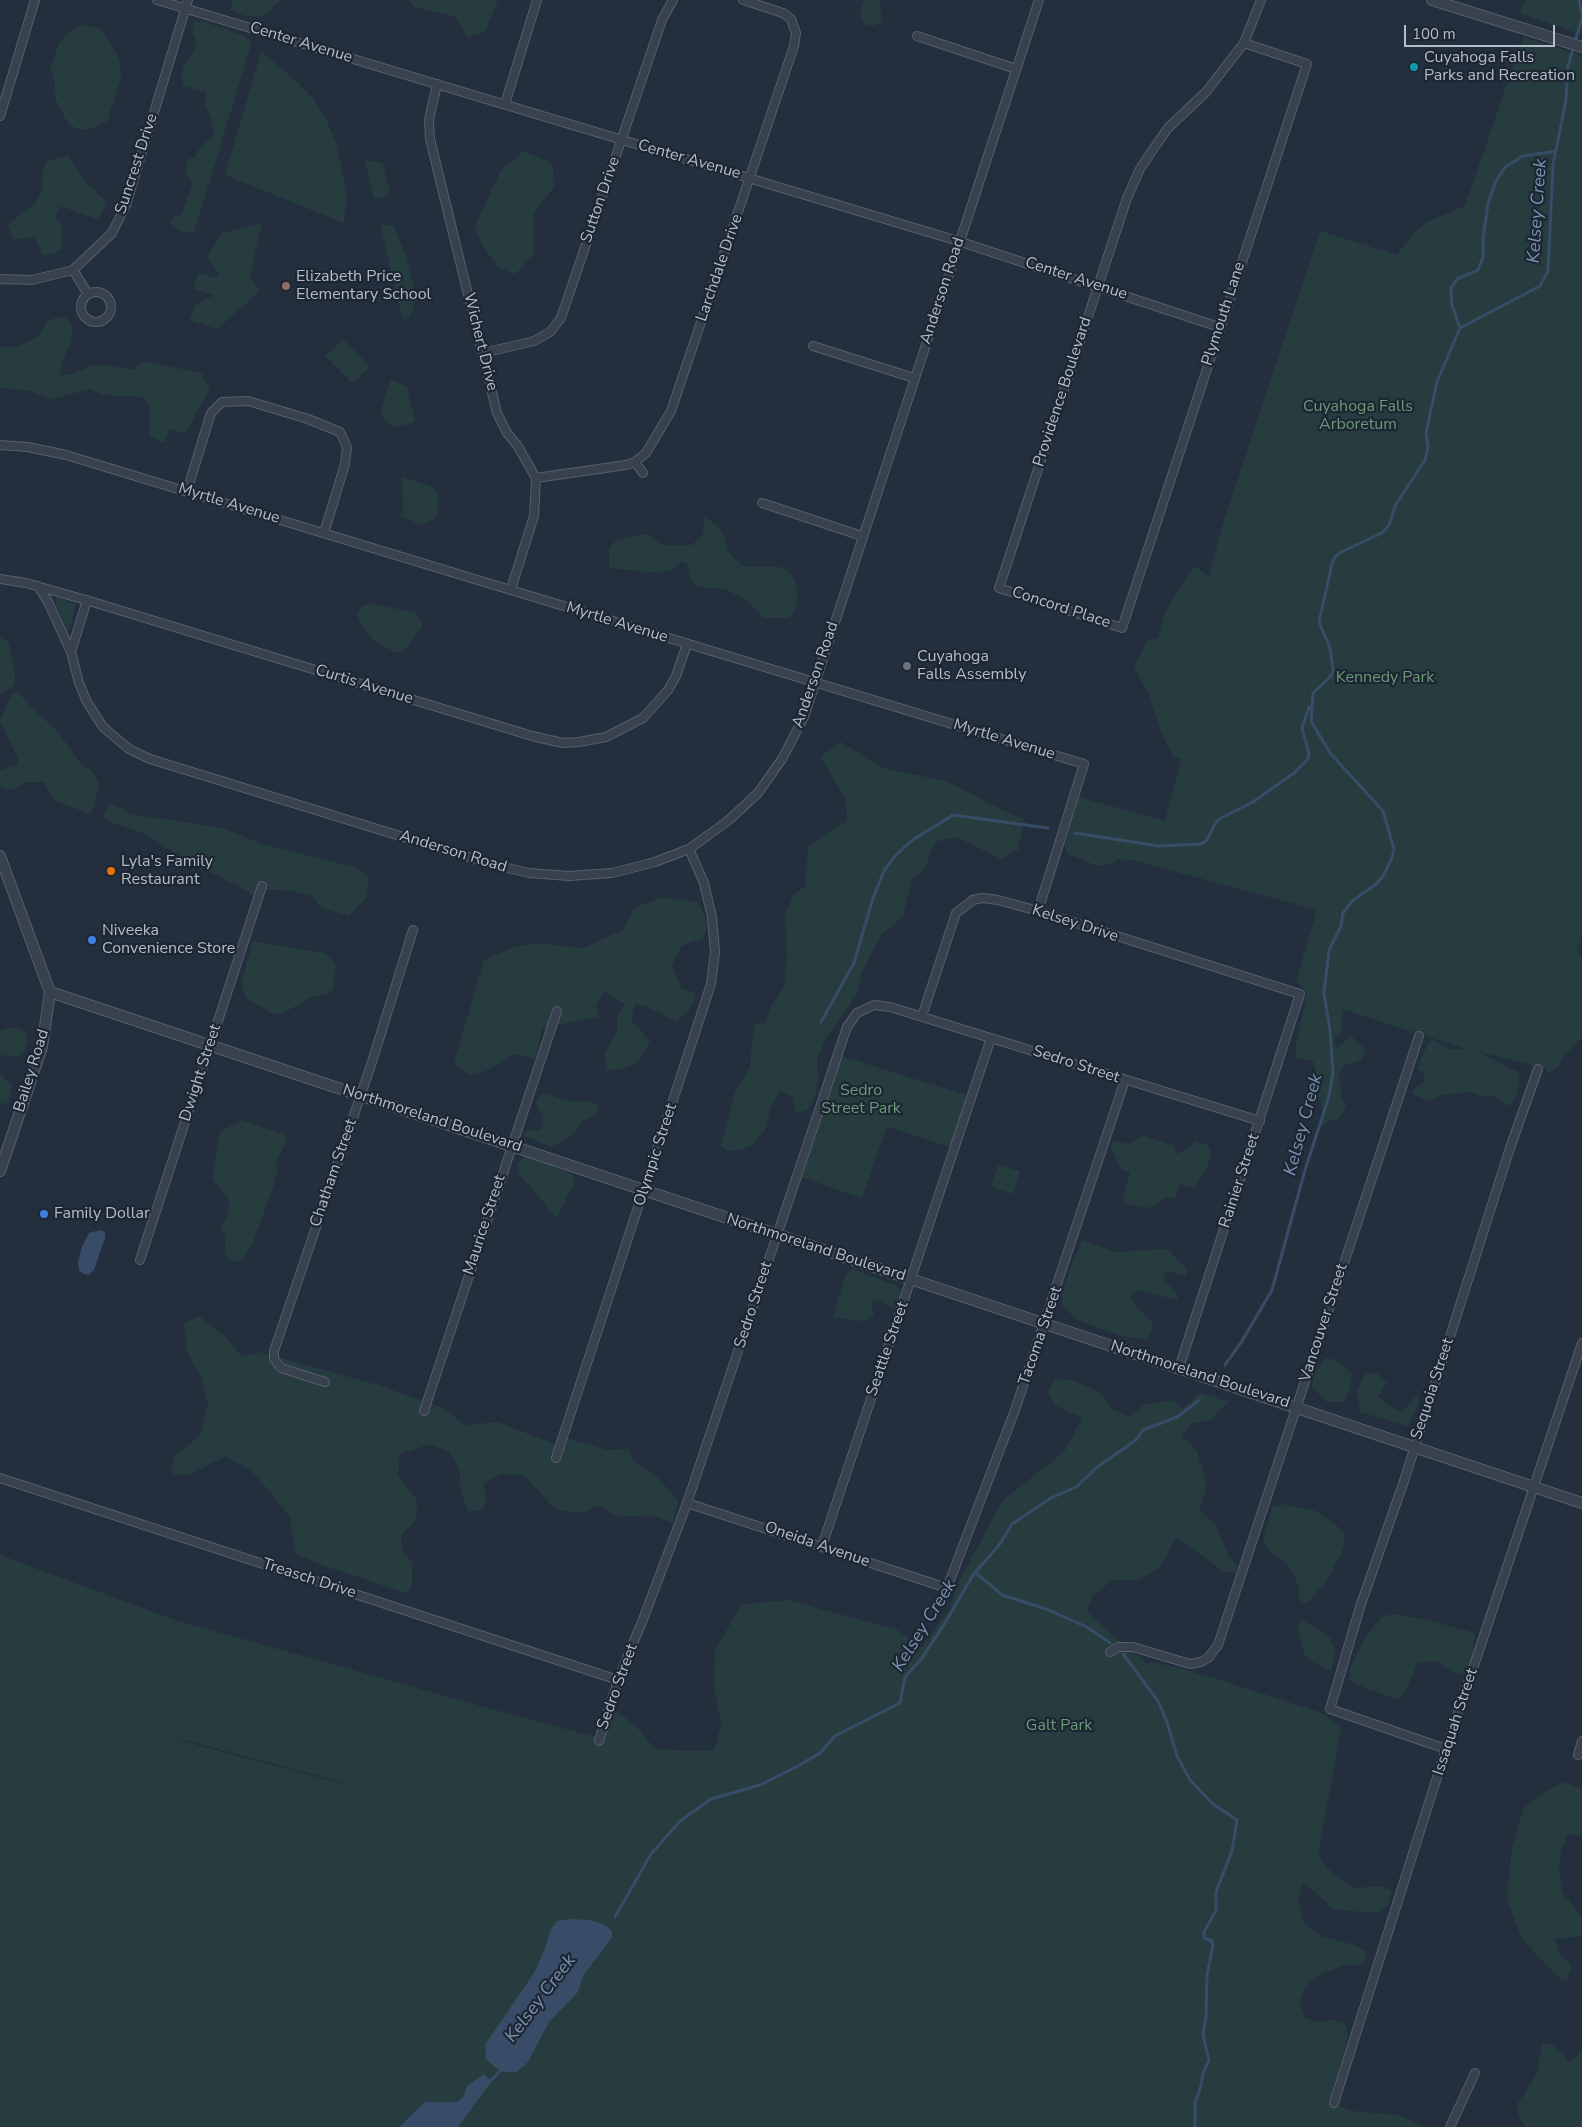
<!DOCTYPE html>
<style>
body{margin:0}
#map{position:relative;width:1582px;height:2127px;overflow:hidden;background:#242f3e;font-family:"Nunito Sans",sans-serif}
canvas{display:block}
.scale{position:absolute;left:1404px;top:25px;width:151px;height:22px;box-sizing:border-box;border:2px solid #b4bcc9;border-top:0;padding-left:6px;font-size:15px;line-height:18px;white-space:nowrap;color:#b4bcc9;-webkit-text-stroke:4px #1d2633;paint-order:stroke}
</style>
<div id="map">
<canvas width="1582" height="2127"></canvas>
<div class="scale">100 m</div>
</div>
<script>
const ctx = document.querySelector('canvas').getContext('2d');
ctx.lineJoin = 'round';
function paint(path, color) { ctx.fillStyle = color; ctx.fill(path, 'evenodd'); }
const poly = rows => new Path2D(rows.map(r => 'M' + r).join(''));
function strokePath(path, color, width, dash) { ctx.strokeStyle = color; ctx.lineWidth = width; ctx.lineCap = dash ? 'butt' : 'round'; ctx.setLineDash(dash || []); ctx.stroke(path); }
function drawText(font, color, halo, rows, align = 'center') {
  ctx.font = font + ' "Nunito Sans",sans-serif'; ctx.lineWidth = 4.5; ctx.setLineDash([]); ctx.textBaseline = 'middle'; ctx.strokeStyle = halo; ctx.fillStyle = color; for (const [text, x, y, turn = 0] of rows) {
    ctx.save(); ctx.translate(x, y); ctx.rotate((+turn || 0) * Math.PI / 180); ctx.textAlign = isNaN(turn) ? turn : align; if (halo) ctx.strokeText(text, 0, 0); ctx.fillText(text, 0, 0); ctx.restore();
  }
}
const green = poly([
 [232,0,280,0,263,16,245,16,231,11],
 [409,0,498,0,485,32,467,37,456,17,415,7],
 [864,0,880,0,882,23,872,26,864,24,860,13],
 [1525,0,1582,0,1582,35,1520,13],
 [202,21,240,34,252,41,194,233,181,231,170,223,175,215,181,217,193,183,185,172,188,159,195,158,199,149,214,135,211,116,204,105,206,92,183,86,182,76,184,64,195,50,196,39,192,32,194,22],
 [82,24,101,29,120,60,121,78,107,122,93,128,80,130,68,124,54,96,55,83,50,68,59,43,67,33],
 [1523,37,1582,56,1582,937,1577,952,1582,959,1582,1037,1562,1058,1557,1068,1548,1073,1541,1064,1540,1067,1479,1052,1518,1072,1520,1076,1517,1093,1510,1107,1495,1096,1481,1096,1473,1092,1442,1095,1430,1101,1412,1094,1413,1089,1425,1082,1423,1072,1417,1070,1427,1045,1433,1040,1438,1042,1447,1049,1469,1050,1342,1009,1342,1031,1334,1039,1337,1048,1351,1036,1365,1049,1361,1060,1345,1065,1339,1074,1342,1098,1346,1105,1342,1114,1338,1119,1330,1120,1321,1128,1323,1108,1316,1092,1318,1079,1313,1061,1296,1058,1296,1045,1307,992,1296,981,1317,910,1132,860,1119,859,1112,864,1097,866,1067,853,1065,844,1079,797,1165,821,1181,759,1173,757,1162,734,1149,695,1134,667,1147,642,1158,637,1165,612,1188,574,1196,566,1209,577,1221,530,1320,231,1397,255,1413,234,1425,223,1465,206],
 [261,52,291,76,313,98,327,121,337,146,347,194,344,223,225,175],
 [523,151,545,160,553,166,554,187,534,213,534,253,521,269,514,274,498,267,481,243,475,226,500,172],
 [68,156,86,183,107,202,98,219,60,206,55,219,62,225,62,249,52,254,42,255,36,239,27,237,13,240,8,224,34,205,43,189,42,173,47,161],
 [365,160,383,163,390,192,384,197,374,199],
 [262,223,250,276,260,291,217,329,190,320,195,305,214,295,194,289,198,273,217,278,219,273,207,258,222,233],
 [380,225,393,225,407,258,416,298,410,317,403,320],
 [62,316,67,318,72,327,71,344,62,360,60,375,72,374,91,366,103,365,133,370,144,361,201,373,210,389,185,433,170,429,164,443,149,435,150,406,143,397,103,395,90,389,49,400,32,391,0,388,0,347,18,347,38,336,47,321],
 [343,339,370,367,352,383,325,356],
 [391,379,407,387,415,422,393,428,380,413],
 [402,477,434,487,439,501,438,511,434,519,421,525,400,515,403,513],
 [704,517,717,525,725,538,728,551,743,566,780,567,788,570,795,580,797,600,794,612,789,618,763,618,746,600,725,589,698,587,689,578,688,565,681,561,672,570,659,573,609,568,609,550,616,540,648,534,662,545,692,545,703,534],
 [56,597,76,604,69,630,65,630,56,603],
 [371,604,415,612,423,626,403,652,395,652,374,641,361,623,357,615,362,606],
 [0,637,9,642,15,676,14,686,0,694],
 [17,691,30,706,59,733,82,766,92,771,99,784,94,806,90,814,54,800,44,782,26,782,12,790,0,786,0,770,17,765,18,759,0,721,10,697],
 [841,742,882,768,946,781,1002,810,1024,819,1018,850,1001,859,956,837,935,842,924,870,913,878,903,916,881,935,861,974,856,996,827,1036,817,1059,818,1080,815,1096,809,1109,796,1113,792,1097,781,1090,770,1108,767,1127,753,1145,741,1150,728,1151,721,1146,734,1095,750,1066,754,1024,765,1022,769,1010,784,987,787,956,785,916,794,894,805,886,808,847,847,820,846,799,820,757],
 [111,804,121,808,130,814,222,828,265,845,357,868,369,878,367,896,349,916,321,908,311,895,286,890,261,890,251,896,249,892,181,857,144,833,108,821,102,816],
 [662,897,699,903,707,922,704,938,681,946,672,966,682,989,695,993,694,1003,677,1022,644,1005,635,1004,631,1020,650,1041,638,1062,626,1068,607,1071,605,1053,617,1031,617,1018,625,1004,605,992,596,1005,599,1017,542,1028,535,1059,513,1054,486,1071,470,1075,454,1063,484,960,514,947,536,943,584,948,624,929,634,908],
 [253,941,325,953,336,965,333,989,329,994,312,997,285,1012,277,1014,270,1013,263,1007,248,1000,243,991,242,980],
 [9,1028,20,1028,26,1033,28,1042,23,1053,17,1057,0,1055,0,1031],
 [838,1055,972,1097,955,1149,887,1126,862,1198,798,1176],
 [0,1073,13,1086,8,1103,0,1104],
 [543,1093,570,1101,587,1101,598,1105,598,1111,595,1116,582,1121,575,1134,551,1147,525,1136,524,1131,540,1130,543,1124,543,1114,538,1109,536,1100],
 [241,1120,284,1134,287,1140,276,1163,277,1173,274,1184,253,1242,243,1259,236,1262,228,1259,225,1253,225,1236,222,1230,222,1224,227,1217,229,1204,228,1198,212,1180,218,1140,221,1131],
 [1143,1136,1174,1146,1176,1154,1193,1146,1194,1141,1207,1145,1212,1153,1206,1170,1194,1188,1180,1184,1175,1198,1164,1198,1156,1206,1150,1208,1127,1204,1123,1200,1130,1173,1122,1170,1110,1147,1114,1141,1128,1144],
 [525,1156,534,1157,575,1176,572,1187,557,1217,549,1212,544,1202,519,1175,517,1165],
 [998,1165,1020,1171,1013,1194,991,1187],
 [1082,1240,1116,1252,1168,1249,1188,1270,1185,1276,1168,1271,1164,1273,1163,1278,1178,1296,1177,1300,1139,1290,1130,1296,1135,1305,1152,1321,1153,1328,1147,1340,1118,1335,1076,1319,1063,1306,1061,1297,1069,1271],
 [852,1269,896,1285,902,1291,900,1303,895,1310,877,1298,871,1302,874,1315,868,1320,856,1321,833,1317,844,1280,848,1272],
 [199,1316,223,1335,243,1357,259,1352,375,1384,443,1408,465,1425,498,1422,559,1446,563,1437,607,1450,629,1449,633,1460,653,1473,678,1500,673,1523,652,1515,618,1517,597,1505,583,1513,556,1510,523,1475,501,1474,484,1483,486,1499,483,1510,468,1511,461,1491,459,1468,449,1452,430,1444,400,1454,398,1475,417,1500,416,1520,401,1536,402,1551,412,1563,412,1585,408,1592,399,1591,316,1563,295,1553,290,1517,265,1486,251,1471,226,1456,187,1476,172,1474,173,1458,200,1435,208,1405,201,1377,187,1352,184,1324],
 [1324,1358,1336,1360,1352,1374,1350,1388,1344,1402,1327,1402,1312,1387,1313,1377],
 [1366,1373,1377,1373,1387,1383,1378,1396,1389,1406,1402,1412,1418,1394,1419,1403,1408,1426,1360,1412,1357,1391],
 [1055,1379,1073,1380,1101,1393,1112,1409,1129,1416,1144,1405,1173,1400,1182,1409,1200,1393,1229,1402,1219,1410,1213,1419,1191,1424,1182,1436,1197,1451,1207,1486,1199,1510,1216,1526,1229,1556,1238,1567,1236,1573,1224,1572,1177,1537,1160,1567,1139,1580,1113,1580,1093,1595,1087,1612,1148,1665,1150,1662,1172,1666,1224,1681,1322,1713,1341,1728,1318,1856,1329,1870,1355,1888,1381,1886,1392,1891,1387,1906,1377,1913,1351,1911,1333,1909,1303,1881,1298,1901,1304,1922,1321,1936,1351,1944,1365,1951,1367,1959,1362,1965,1346,1965,1321,1974,1305,1987,1299,2002,1304,2017,1315,2022,1333,2020,1346,2024,1348,2040,1329,2102,1353,2111,1398,2115,1424,2127,0,2127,0,1555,175,1620,524,1718,604,1739,615,1711,635,1725,655,1749,696,1751,714,1750,721,1724,714,1687,715,1650,742,1604,788,1600,897,1630,922,1647,949,1609,959,1581,1003,1500,1064,1452,1082,1418,1056,1406,1048,1393],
 [167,1735,348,1784,348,1785,207,1748],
 [1282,1504,1316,1511,1344,1531,1344,1543,1339,1558,1326,1582,1308,1602,1303,1603,1299,1597,1299,1587,1291,1569,1268,1549,1263,1538,1272,1507],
 [1394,1614,1427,1620,1475,1633,1472,1659,1465,1675,1452,1672,1436,1661,1418,1663,1405,1692,1398,1699,1367,1689,1349,1680,1350,1668,1366,1637,1381,1617],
 [1301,1619,1329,1637,1333,1644,1335,1653,1331,1671,1310,1661,1304,1653,1297,1627],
 [1565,1782,1582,1789,1582,1836,1568,1834,1561,1851,1559,1872,1563,1893,1582,1918,1581,1936,1555,1939,1560,1954,1572,1966,1567,1980,1560,1979,1521,1938,1507,1898,1512,1847,1524,1808,1539,1795],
 [1542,2043,1550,2044,1564,2053,1568,2061,1573,2060,1582,2051,1582,2127,1526,2127,1520,2118,1516,2106,1537,2074]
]);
const water = poly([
 [100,1230,105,1232,105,1238,94,1270,88,1275,84,1274,79,1270,78,1262,82,1247,89,1233],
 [570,1919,590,1920,605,1925,612,1931,612,1937,583,1976,578,1992,549,2022,528,2062,517,2072,504,2072,496,2068,486,2059,485,2045,534,1973,545,1949,550,1931,557,1921],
 [484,2074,490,2080,488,2086,458,2127,399,2127,425,2102,457,2102,464,2096,467,2086]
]);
const stream = poly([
 [1579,0,1582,14],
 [1460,328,1452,305,1451,288,1457,279,1478,270,1483,257,1483,239,1488,204,1495,183,1505,167,1523,156,1556,151],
 [1075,833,1159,846,1201,844,1207,840,1216,822,1221,818,1253,802,1294,773,1308,759,1309,753,1302,728,1309,707],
 [821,1022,854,963,873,898,884,871,895,856,911,841,953,815,1048,828],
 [1225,1365,1242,1341,1272,1290,1305,1170,1329,1096,1333,1073,1330,1031,1324,993,1329,950,1341,926,1343,913,1352,901,1375,885,1383,876,1392,858,1394,849,1383,811,1330,753,1311,721,1313,693,1331,676,1333,670,1330,648,1319,622,1332,564,1335,557,1341,552,1382,533,1389,525,1396,504,1425,460,1428,448,1426,433,1437,382,1460,328,1540,286,1548,271,1553,165,1566,100,1568,66,1582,18],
 [975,1572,1002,1595,1046,1609,1087,1627,1110,1643],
 [1123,1654,1158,1701,1167,1722,1177,1756,1190,1780,1213,1804,1237,1820,1232,1851,1216,1892,1216,1910,1204,1932,1204,1938,1212,1941,1213,1945,1207,1975,1206,2017,1203,2035,1209,2060,1203,2073,1201,2086,1195,2103,1195,2127],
 [615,1917,651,1854,680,1821,711,1799,760,1785,798,1766,820,1753,835,1736,900,1703,905,1677,922,1658,945,1623,973,1575,1000,1544,1012,1524,1051,1498,1076,1487,1096,1468,1136,1440,1143,1430,1177,1417,1198,1401],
 [487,2085,503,2068]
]);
const minor = poly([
 [157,0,958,241,1219,327],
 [917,36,1016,69],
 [1244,43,1307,64,1122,628,999,588,1127,198,1140,169,1154,148,1168,128,1206,92,1244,43,1261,0],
 [437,84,429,120,430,139,497,413,507,433,517,445,536,478,534,516,511,589],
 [505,104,537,0],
 [0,116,35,0],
 [73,270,88,294],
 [0,279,32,280,73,270,112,233,126,205,188,0],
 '81 307a15 15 0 1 1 30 0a15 15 0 1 1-30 0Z',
 [813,346,914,378],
 [483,353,534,341,550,332,561,318,662,20,673,0],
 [0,445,28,447,66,455,1084,764,1038,911],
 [635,462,643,473],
 [536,478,626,465,635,462,646,453,671,411,794,46,796,33,791,19,783,13,743,0],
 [187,491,211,413,222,402,248,401,308,419,340,432,347,447,345,464,324,533],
 [762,503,862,536],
 [0,579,26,583,86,600,532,736,563,743,579,742,606,737,643,718,668,690,676,676,687,644],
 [38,586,48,602,71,652],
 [87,600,71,652,79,683,87,702,103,727,129,749,150,759,491,864,529,873,569,876,612,873,655,862,689,849,729,820,758,793,782,759,804,717,1039,0],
 [922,1016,956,913,973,900,982,898,998,900,1038,911,1300,994,1179,1368],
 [140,1260,262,886],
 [325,1382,281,1368,274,1359,274,1351,372,1062,413,930],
 [424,1411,557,1011],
 [556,1458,711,984,715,952,712,917,704,883,689,849],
 [0,1478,618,1680],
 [687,1503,947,1588,1015,1410,1125,1080],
 [822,1546,991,1038],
 [1110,1652,1118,1647,1133,1647,1190,1664,1201,1662,1208,1658,1218,1645,1419,1036],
 [599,1741,618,1680,644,1617,687,1503,847,1027,857,1013,874,1005,890,1007,1260,1121],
 [1446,1749,1330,1709,1360,1607,1404,1481,1510,1148,1538,1069],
 [1578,1755,1582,1741],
 [1334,2103,1446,1749,1582,1343],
 [1450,2127,1475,2073]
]);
const tertiary = poly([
 [1432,0,1582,47],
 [0,856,50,992,42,1047,0,1171],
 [50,992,1582,1503]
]);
const markers = [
 [1414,67,5,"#0f9aa8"],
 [286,286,5,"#8d6e63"],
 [907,666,5,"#6b7280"],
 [111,871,5,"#e8710a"],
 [92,940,5,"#3f7fe0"],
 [44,1214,5,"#3f7fe0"]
];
const streetNames = [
 ["Center Avenue",301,43,17],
 ["Center Avenue",689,160,16],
 ["Suncrest Drive",137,164,-72],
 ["Sutton Drive",601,200,-71],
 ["Larchdale Drive",720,268,-71],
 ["Center Avenue",1076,279,18],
 ["Anderson Road",943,291,-72],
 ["Plymouth Lane",1224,314,-72],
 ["Wichert Drive",480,342,76],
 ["Providence Boulevard",1063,392,-72],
 ["Myrtle Avenue",229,504,17],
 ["Concord Place",1061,608,18],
 ["Myrtle Avenue",617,623,17],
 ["Anderson Road",816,675,-71],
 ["Curtis Avenue",364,685,17],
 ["Myrtle Avenue",1004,740,17],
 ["Anderson Road",453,852,17],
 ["Kelsey Drive",1075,924,18],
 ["Sedro Street",1076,1065,18],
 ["Bailey Road",32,1071,-73],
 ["Dwight Street",201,1073,-72],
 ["Northmoreland Boulevard",432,1119,18],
 ["Olympic Street",656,1155,-72],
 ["Chatham Street",334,1173,-71],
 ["Rainier Street",1240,1181,-72],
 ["Maurice Street",485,1225,-72],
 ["Northmoreland Boulevard",816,1248,18],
 ["Sedro Street",754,1305,-72],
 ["Vancouver Street",1324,1323,-72],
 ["Tacoma Street",1041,1336,-71],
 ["Seattle Street",888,1349,-71],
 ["Northmoreland Boulevard",1200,1375,18],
 ["Sequoia Street",1433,1389,-72],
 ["Oneida Avenue",817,1545,19],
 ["Treasch Drive",309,1579,18],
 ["Sedro Street",618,1687,-70],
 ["Issaquah Street",1456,1722,-72]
];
const poiNames = [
 ["Cuyahoga Falls",1424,58],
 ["Parks and Recreation",1424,76],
 ["Elizabeth Price",296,277],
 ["Elementary School",296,295],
 ["Cuyahoga",917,657],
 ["Falls Assembly",917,675],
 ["Lyla's Family",121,862],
 ["Restaurant",121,880],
 ["Niveeka",102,931],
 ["Convenience Store",102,949],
 ["Family Dollar",54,1214]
];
const parkNames = [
 ["Cuyahoga Falls",1358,407],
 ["Arboretum",1358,425],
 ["Kennedy Park",1385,678],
 ["Sedro",861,1091],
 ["Street Park",861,1109],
 ["Galt Park",1059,1726]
];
const waterNames = [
 ["Kelsey Creek",1538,211,-86],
 ["Kelsey Creek",1304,1125,-75],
 ["Kelsey Creek",925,1626,-58],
 ["Kelsey Creek",541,1999,-53]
];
paint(green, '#263c3f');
paint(water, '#394c67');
strokePath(stream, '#394c67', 3);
strokePath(minor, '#565f6c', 10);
strokePath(tertiary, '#565f6c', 12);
strokePath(minor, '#38414e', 8);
strokePath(tertiary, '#38414e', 10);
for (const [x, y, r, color] of markers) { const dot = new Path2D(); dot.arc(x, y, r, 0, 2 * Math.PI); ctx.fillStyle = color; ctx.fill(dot); strokePath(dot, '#1d2633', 2); }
drawText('16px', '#b4bcc9', '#1d2633', streetNames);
drawText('16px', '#b4bcc9', '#1d2633', poiNames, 'left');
drawText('16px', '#6b9a76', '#1d2633', parkNames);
drawText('italic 18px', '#7c92b1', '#1d2633', waterNames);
</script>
